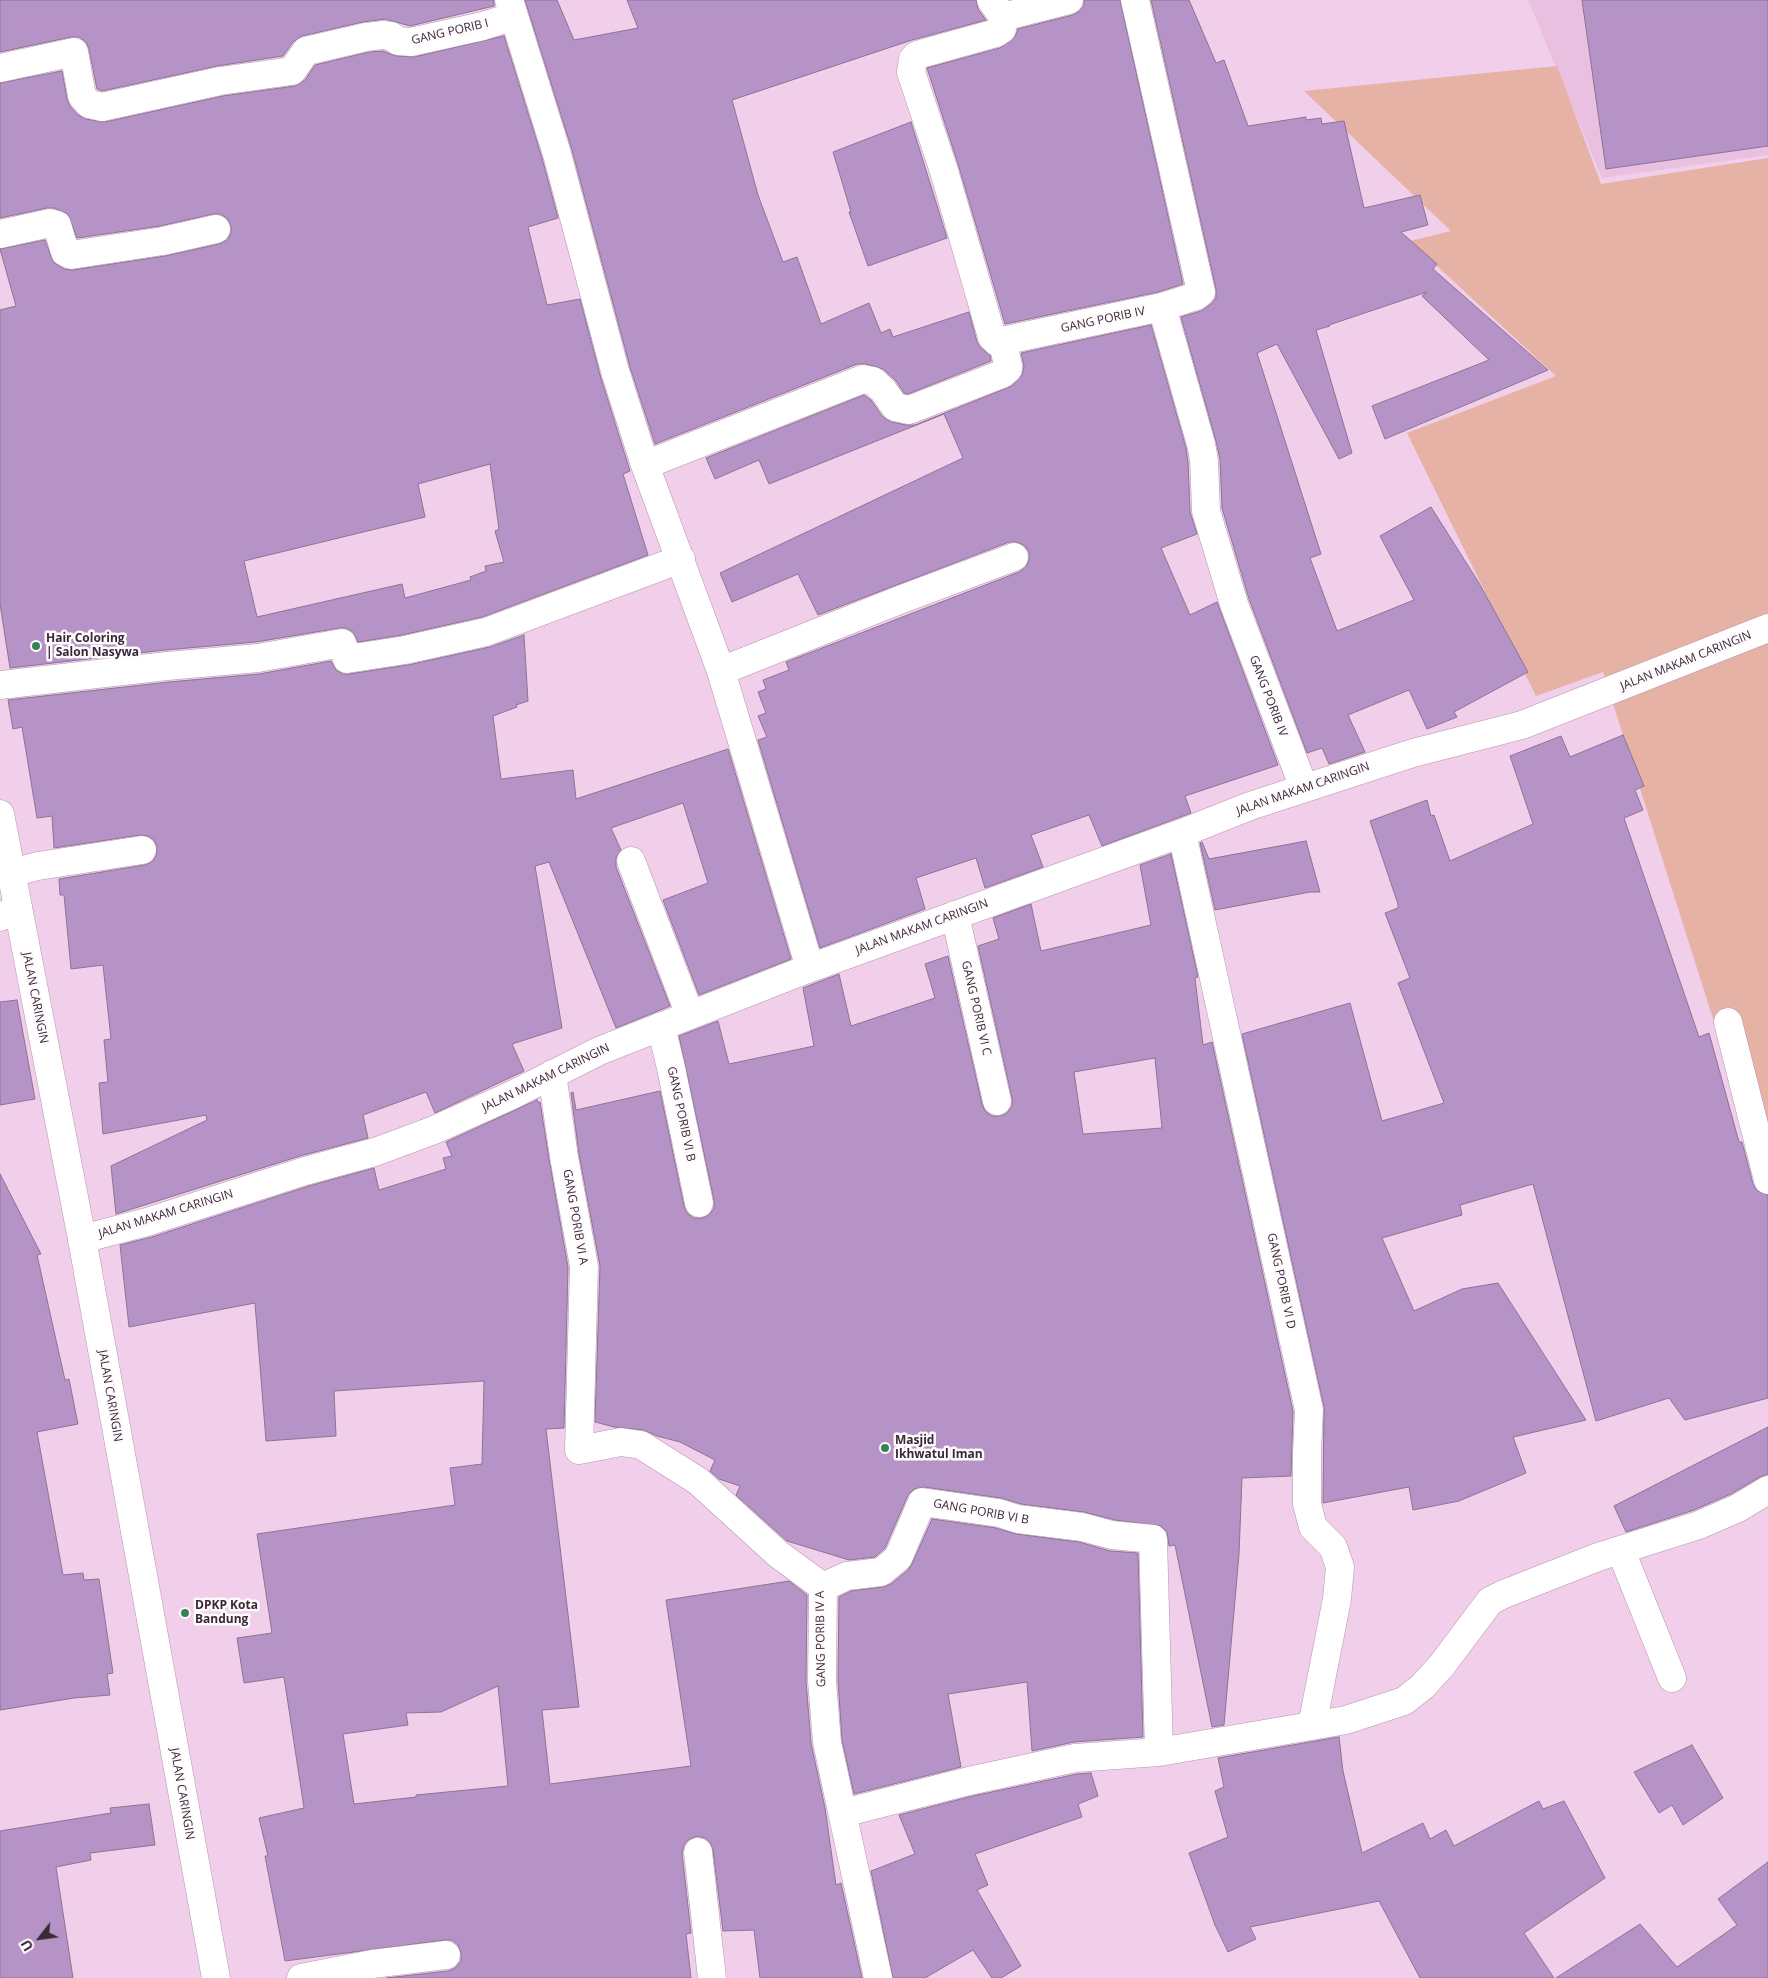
<!DOCTYPE html>
<style>
body{margin:0}
#map{position:relative;width:1768px;height:1978px;overflow:hidden;background:#f1cee9;font-family:"Open Sans",sans-serif}
canvas{display:block}
.north{position:absolute;left:15px;top:1913px;width:50px;height:50px;-webkit-text-stroke:4px #fefafd;paint-order:stroke;rotate:240deg;font-size:14px;font-weight:700;line-height:20px;text-align:center;color:#382a35}
.north::after{content:'';display:block;margin:auto;width:18px;height:22px;background:#382a35;clip-path:polygon(50% 0,100% 100%,50% 72%,0 100%)}
</style>
<div id="map">
<canvas width="1768" height="1978"></canvas>
<div class="north">U</div>
</div>
<script>
const ctx = document.querySelector('canvas').getContext('2d');
ctx.lineJoin = 'round';
function paint(path, color) { ctx.fillStyle = color; ctx.fill(path, 'evenodd'); }
const poly = rows => new Path2D(rows.map(r => 'M' + r).join(''));
function strokePath(path, color, width, dash) { ctx.strokeStyle = color; ctx.lineWidth = width; ctx.lineCap = dash ? 'butt' : 'round'; ctx.setLineDash(dash || []); ctx.stroke(path); }
function drawText(font, color, halo, rows, align = 'center') {
  ctx.font = font + ' "Open Sans",sans-serif'; ctx.lineWidth = 5; ctx.setLineDash([]); ctx.textBaseline = 'middle'; ctx.strokeStyle = halo; ctx.fillStyle = color; for (const [text, x, y, turn = 0] of rows) {
    ctx.save(); ctx.translate(x, y); ctx.rotate((+turn || 0) * Math.PI / 180); ctx.textAlign = isNaN(turn) ? turn : align; if (halo) ctx.strokeText(text, 0, 0); ctx.fillText(text, 0, 0); ctx.restore();
  }
}
const built = poly([
 [1528,0,1768,0,1768,155,1602,178]
]);
const green = poly([
 [1557,66,1601,184,1768,158,1768,1192,1603,672,1536,696,1407,433,1556,376,1410,241,1451,231,1304,91]
]);
const building = poly([
 [0,0,494,0,494,6,410,26,385,19,363,22,302,36,293,42,283,56,217,66,102,91,97,89,89,49,86,42,79,37,71,37,0,52,0,0],
 [525,0,557,0,574,40,638,28,627,0,976,0,978,9,986,20,912,40,732,100,758,195,783,262,797,257,821,324,869,303,881,333,890,329,893,337,969,312,977,342,981,348,990,355,991,361,908,394,904,393,896,381,883,369,866,364,857,364,655,444,630,367,572,150,525,0],
 [1084,0,1120,0,1183,284,1158,292,1005,324,959,167,927,68,1000,48,1015,37,1018,29,1073,15,1080,11,1084,5,1084,0],
 [1151,0,1189,0,1216,63,1224,60,1248,126,1306,117,1306,120,1321,118,1322,124,1344,121,1364,208,1420,195,1428,225,1401,232,1437,264,1433,269,1548,370,1385,439,1372,406,1489,360,1422,296,1427,292,1329,325,1330,326,1316,330,1352,453,1339,459,1277,344,1257,353,1321,554,1310,558,1337,631,1414,600,1380,536,1431,507,1479,583,1528,672,1454,712,1457,717,1427,729,1409,690,1348,715,1365,752,1329,764,1322,748,1307,753,1249,599,1222,508,1220,459,1216,441,1181,317,1201,311,1211,304,1216,298,1216,289,1151,0],
 [1582,0,1768,0,1768,146,1606,169,1582,0],
 [504,36,542,158,558,218,528,227,547,305,580,299,600,375,630,471,623,474,648,555,482,617,402,635,358,642,353,632,346,628,339,628,256,642,165,650,10,668,0,604,0,310,16,306,0,249,45,240,53,262,64,269,73,270,165,256,219,244,227,240,231,233,231,226,227,218,220,214,213,214,160,226,77,238,68,214,54,208,47,208,0,218,0,83,62,71,67,99,70,106,77,114,85,119,105,122,223,96,295,86,305,80,315,65,369,52,383,51,396,56,414,57,504,36],
 [490,464,499,529,495,531,504,562,485,566,486,571,470,577,471,580,405,598,402,584,257,617,244,561,425,517,418,484,490,464],
 [911,122,947,238,868,266,849,212,851,212,833,152,911,122],
 [1151,325,1186,448,1188,462,1190,512,1197,534,1161,548,1190,615,1217,602,1278,765,1185,796,1191,813,1102,846,1089,815,1031,835,1043,867,985,888,976,858,916,878,925,909,820,948,758,740,767,737,758,716,766,713,758,692,766,689,763,680,789,670,786,662,1019,572,1026,567,1029,560,1029,552,1024,545,1016,542,1009,542,818,615,798,574,732,602,720,573,963,458,944,414,769,484,759,460,715,479,706,458,864,395,871,400,882,416,891,422,906,425,915,425,1012,386,1022,375,1024,366,1021,353,1151,325],
 [524,635,528,701,516,705,517,707,493,716,501,779,573,770,576,799,728,749,791,959,699,995,663,900,708,883,683,803,611,828,621,850,616,858,616,867,670,1006,616,1028,549,862,535,866,562,1028,512,1044,524,1071,435,1113,426,1092,363,1115,368,1138,300,1156,116,1214,111,1166,207,1120,206,1115,103,1134,99,1083,108,1082,104,1040,111,1039,103,965,71,969,64,895,60,895,59,879,145,865,152,862,156,856,157,847,154,840,148,836,140,835,54,848,52,816,37,818,22,727,13,729,8,700,169,682,259,674,331,661,336,670,343,674,349,674,408,665,490,647,524,635],
 [1623,735,1644,786,1635,790,1643,810,1624,818,1699,1037,1709,1033,1739,1142,1742,1142,1753,1184,1757,1191,1768,1195,1768,1398,1685,1420,1669,1398,1596,1421,1533,1184,1460,1205,1462,1215,1382,1238,1414,1311,1462,1289,1498,1283,1586,1420,1513,1437,1526,1473,1459,1501,1413,1510,1409,1487,1323,1503,1324,1407,1242,1034,1350,1003,1382,1121,1444,1103,1398,983,1410,978,1385,913,1398,908,1398,904,1370,821,1427,800,1431,816,1434,815,1450,861,1533,824,1510,756,1561,736,1570,757,1623,735],
 [1306,841,1320,892,1310,892,1215,910,1200,843,1202,842,1209,859,1306,841],
 [1171,854,1198,977,1195,978,1203,1045,1212,1042,1293,1411,1291,1476,1242,1478,1239,1554,1224,1725,1212,1727,1175,1545,1169,1546,1167,1532,1161,1526,1115,1520,1084,1512,1021,1504,1001,1498,924,1487,914,1489,908,1495,885,1548,875,1557,849,1560,787,1541,736,1495,740,1486,719,1479,710,1471,715,1460,680,1442,657,1436,644,1430,614,1427,595,1422,600,1266,579,1154,571,1093,573,1092,576,1110,660,1091,684,1206,687,1213,694,1218,703,1218,709,1215,714,1208,714,1200,679,1036,718,1021,729,1064,814,1046,803,988,839,974,851,1026,935,998,925,964,948,956,982,1104,985,1111,992,1116,1001,1116,1007,1113,1012,1106,1012,1098,978,946,999,939,993,918,1031,904,1041,951,1151,925,1140,865,1171,854],
 [1155,1058,1162,1128,1083,1134,1074,1072,1155,1058],
 [17,1000,35,1099,0,1105,0,1002,17,1000],
 [537,1100,539,1103,540,1102,549,1159,568,1267,564,1428,546,1429,579,1707,542,1710,550,1784,691,1766,666,1600,789,1581,807,1595,806,1681,811,1743,825,1808,836,1885,841,1883,862,1978,760,1978,754,1930,723,1931,713,1850,710,1842,705,1838,697,1836,688,1840,684,1845,682,1853,691,1933,686,1934,691,1978,386,1978,448,1971,455,1968,461,1961,461,1953,458,1945,452,1940,445,1940,285,1961,265,1856,268,1856,259,1818,304,1808,284,1677,244,1683,237,1638,272,1633,257,1534,455,1505,450,1468,482,1464,484,1381,334,1391,336,1436,266,1441,255,1303,129,1327,120,1245,152,1237,309,1186,374,1168,379,1190,446,1169,443,1158,452,1156,446,1142,537,1100],
 [498,1686,508,1786,416,1795,416,1797,354,1804,343,1734,408,1725,406,1713,441,1712,498,1686],
 [0,1174,41,1254,37,1255,65,1380,69,1379,78,1424,37,1432,63,1575,83,1573,84,1580,99,1579,113,1673,107,1674,110,1695,74,1698,0,1710,0,1174],
 [1768,1427,1768,1474,1760,1477,1731,1494,1694,1510,1626,1532,1614,1506,1768,1427],
 [932,1519,996,1528,1016,1534,1079,1542,1110,1551,1138,1553,1143,1737,1074,1742,1032,1751,1027,1682,948,1694,961,1767,854,1794,842,1740,838,1680,839,1597,851,1591,883,1587,891,1584,908,1570,912,1564,932,1519],
 [1339,1737,1343,1771,1362,1853,1423,1823,1430,1839,1446,1830,1454,1846,1539,1801,1543,1809,1564,1801,1605,1878,1524,1933,1554,1978,1420,1978,1379,1901,1250,1927,1256,1939,1228,1952,1215,1925,1189,1853,1228,1837,1215,1791,1224,1787,1218,1758,1339,1737],
 [1692,1745,1723,1798,1683,1825,1672,1805,1659,1813,1634,1772,1692,1745],
 [1091,1773,1098,1796,1078,1804,1082,1817,975,1854,988,1885,977,1890,1021,1966,1001,1978,992,1978,973,1950,925,1978,893,1978,871,1871,915,1854,899,1815,973,1796,1077,1774,1091,1773],
 [149,1804,155,1845,90,1853,91,1860,56,1867,73,1978,0,1978,0,1831,111,1813,110,1808,149,1804],
 [1768,1862,1768,1978,1556,1978,1640,1924,1677,1967,1737,1925,1718,1899,1768,1862]
]);
const minor = poly([
 [509,0,557,154,615,371,645,465,721,671,810,968],
 [991,0,1003,17,1002,29,996,33,917,55,913,59,911,72,944,171,992,337,997,342,1162,307,1196,296,1201,292,1135,0],
 [1003,17,1069,0],
 [0,68,74,52,82,96,89,104,102,107,220,81,292,71,306,51,366,37,383,35,391,36,398,41,411,42,483,26,514,16],
 [0,234,50,223,57,225,65,252,71,255,163,241,216,229],
 [1162,307,1201,444,1204,460,1206,511,1234,604,1304,788],
 [645,465,863,379,873,381,883,390,895,407,909,410,1002,374,1008,369,1008,366,1003,342],
 [721,671,902,599,1014,557],
 [0,685,167,666,258,658,342,643,347,659,405,650,486,632,681,559],
 [1182,833,1309,1410,1307,1453,1307,1504,1313,1527,1333,1547,1340,1567,1337,1599,1312,1726],
 [631,861,690,1015],
 [11,873,38,866,142,850],
 [955,915,997,1101],
 [0,917,18,909],
 [1728,1022,1768,1180],
 [661,1026,671,1068,699,1203],
 [552,1074,564,1157,584,1266,579,1450,621,1442,641,1445,698,1481,778,1554,823,1587,822,1681,827,1742,878,1978],
 [82,1239,147,1222,305,1171,375,1152,434,1130,510,1096,599,1051,810,968,1182,833,1250,806,1413,753,1522,725,1768,628],
 [1621,1551,1672,1678],
 [823,1587,847,1576,881,1572,898,1558,922,1502,999,1513,1018,1519,1082,1527,1112,1535,1153,1539,1159,1752],
 [843,1813,969,1781,1075,1758,1159,1752,1346,1720,1404,1701,1423,1686,1442,1665,1490,1601,1504,1594,1598,1557,1699,1525,1738,1508,1768,1490],
 [698,1852,712,1978],
 [301,1978,372,1964,446,1955]
]);
const major = poly([
 [0,814,82,1239,216,1978]
]);
const markers = [
 [36,646,5,"#348353"],
 [885,1448,5,"#348353"],
 [185,1613,5,"#348353"]
];
const streetNames = [
 ["GANG PORIB I",450,32,-13],
 ["GANG PORIB IV",1103,320,-12],
 ["JALAN MAKAM CARINGIN",1686,661,-22],
 ["GANG PORIB IV",1268,696,69],
 ["JALAN MAKAM CARINGIN",1303,789,-19],
 ["JALAN MAKAM CARINGIN",922,927,-20],
 ["JALAN CARINGIN",35,998,79],
 ["GANG PORIB VI C",976,1008,77],
 ["JALAN MAKAM CARINGIN",546,1078,-26],
 ["GANG PORIB VI B",681,1114,78],
 ["JALAN MAKAM CARINGIN",166,1214,-17],
 ["GANG PORIB VI A",575,1217,80],
 ["GANG PORIB VI D",1281,1281,78],
 ["JALAN CARINGIN",110,1396,80],
 ["GANG PORIB VI B",981,1512,10],
 ["GANG PORIB IV A",821,1639,-91],
 ["JALAN CARINGIN",182,1794,80]
];
const poiNames = [
 ["Hair Coloring",46,639],
 ["| Salon Nasywa",46,653],
 ["Masjid",895,1441],
 ["Ikhwatul Iman",895,1455],
 ["DPKP Kota",195,1606],
 ["Bandung",195,1620]
];
paint(built, '#eac0e1');
paint(green, '#e6b2a6');
paint(building, '#b593c6');
strokePath(building, '#897495', 1);
strokePath(minor, '#b694af', 29);
strokePath(major, '#b694af', 29);
strokePath(minor, '#fff', 28);
strokePath(major, '#fff', 28);
for (const [x, y, r, color] of markers) { const dot = new Path2D(); dot.arc(x, y, r, 0, 2 * Math.PI); ctx.fillStyle = color; ctx.fill(dot); strokePath(dot, '#fefafd', 2); }
drawText('12px', '#382a35', '#fefafd', streetNames);
drawText('bold 12px', '#382a35', '#fefafd', poiNames, 'left');
</script>
